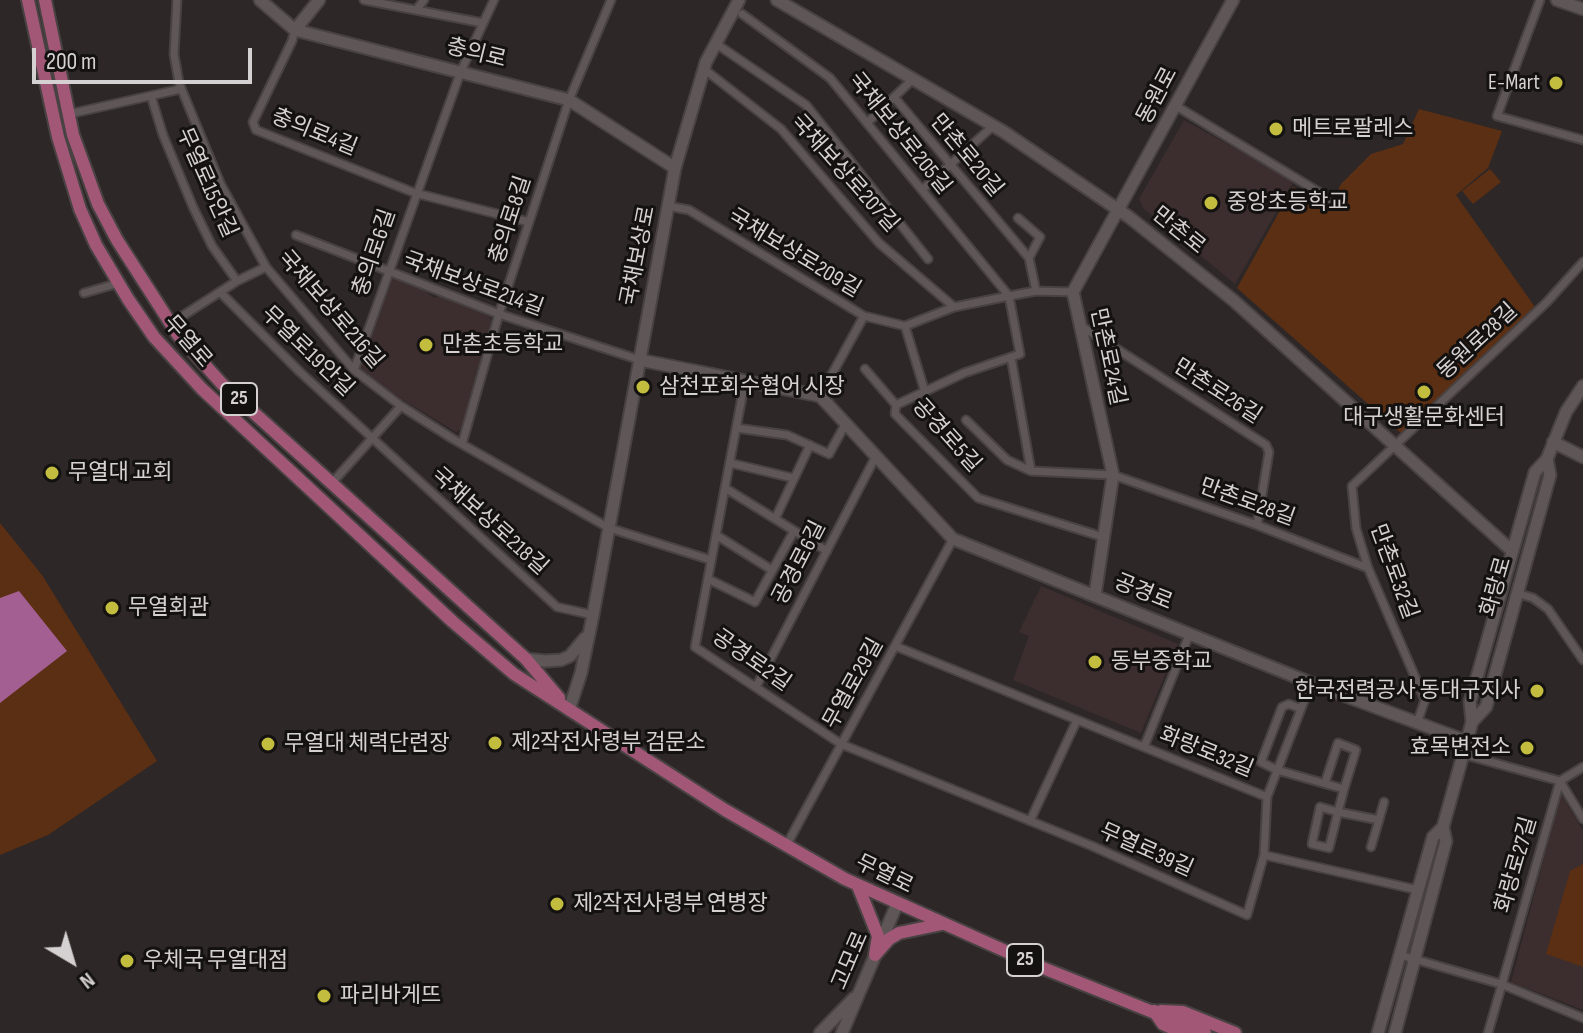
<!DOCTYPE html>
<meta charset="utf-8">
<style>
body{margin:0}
#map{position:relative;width:1583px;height:1033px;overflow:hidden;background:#2e2727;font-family:"Sofia Sans Condensed",sans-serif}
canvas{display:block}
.north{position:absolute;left:32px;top:921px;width:80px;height:80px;-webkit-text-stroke:6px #141111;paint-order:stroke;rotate:142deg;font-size:22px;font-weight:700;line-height:32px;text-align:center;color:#d5d0d1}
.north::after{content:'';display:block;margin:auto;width:28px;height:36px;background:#d5d0d1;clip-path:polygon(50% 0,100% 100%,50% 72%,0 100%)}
.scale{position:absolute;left:32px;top:48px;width:220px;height:36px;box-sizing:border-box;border:4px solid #d5d0d1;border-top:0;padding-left:10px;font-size:24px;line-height:28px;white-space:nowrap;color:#d5d0d1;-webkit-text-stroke:6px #141111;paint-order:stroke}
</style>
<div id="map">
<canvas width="1583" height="1033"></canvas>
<div class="north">N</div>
<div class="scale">200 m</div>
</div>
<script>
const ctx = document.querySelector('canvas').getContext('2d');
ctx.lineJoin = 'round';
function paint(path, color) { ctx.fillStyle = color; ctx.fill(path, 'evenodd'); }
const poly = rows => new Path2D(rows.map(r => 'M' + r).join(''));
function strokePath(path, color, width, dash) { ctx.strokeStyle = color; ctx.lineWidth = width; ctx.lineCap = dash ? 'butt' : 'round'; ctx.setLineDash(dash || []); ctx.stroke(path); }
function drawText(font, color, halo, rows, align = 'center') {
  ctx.font = font + ' "Sofia Sans Condensed","Noto Sans KR",sans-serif'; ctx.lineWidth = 6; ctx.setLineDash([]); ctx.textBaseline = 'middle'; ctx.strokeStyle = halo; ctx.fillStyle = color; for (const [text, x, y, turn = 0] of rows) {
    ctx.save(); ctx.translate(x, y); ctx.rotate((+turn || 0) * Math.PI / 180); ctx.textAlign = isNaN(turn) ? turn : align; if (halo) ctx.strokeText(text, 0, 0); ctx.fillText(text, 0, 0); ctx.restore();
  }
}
const built = poly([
 [1184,120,1294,181,1235,284,1143,208,1139,199],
 [394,278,424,290,434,298,439,296,489,316,493,322,461,429,456,432,388,391,359,368,388,281],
 [1041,586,1178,644,1141,733,1013,680,1029,636,1019,632],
 [1561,794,1583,831,1583,1010,1511,982]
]);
const green = poly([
 [1419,109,1502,131,1488,168,1456,195,1535,307,1403,435,1237,288,1293,187,1329,209,1341,184,1371,154,1403,144],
 [1490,169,1501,182,1473,204,1462,191],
 [0,523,42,575,157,761,48,835,0,855],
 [1583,864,1583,967,1546,954,1570,871]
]);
const water = poly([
 [19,591,67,651,0,703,0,598]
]);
const street = poly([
 [177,0,174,54,179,83,221,185,266,267,354,370,401,406,453,439,609,528,711,560],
 [364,0,483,23],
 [1540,0,1497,116,1583,140],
 [416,10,424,0],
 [742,14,830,78,1009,296,1020,354,964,373,896,405],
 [295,30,292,41,253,122,256,130,415,193,529,222],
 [715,43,806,105,928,259],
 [704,69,781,129,879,243,954,307],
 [151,96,163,135,193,207,212,246,237,281],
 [894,97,1029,258,1036,291],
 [1176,106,1337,203],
 [69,114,181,89],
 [867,123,914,78],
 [922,190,993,126],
 [668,206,689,210,864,316,905,326,954,307,1009,296,1036,291,1073,292],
 [1018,218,1040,237,1029,258],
 [296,235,499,314,640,360],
 [220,292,300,372,557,607,593,615],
 [84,293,119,283],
 [170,324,237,281,266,267],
 [905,326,925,392],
 [1081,326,1266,445,1269,452,1257,525],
 [1011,357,1031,471],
 [865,369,896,405,895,414,978,498,1103,537],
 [354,370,461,71,494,0],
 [745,381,695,647,841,744,1092,846,1247,915,1264,855],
 [820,396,864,316],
 [966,420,1007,460,1031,471,1113,475,1257,525,1368,568],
 [736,428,787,435,829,454,846,423],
 [462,444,499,314,569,100,611,0],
 [730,463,793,478],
 [331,484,401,406],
 [725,488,827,551],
 [775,519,810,445],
 [716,535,772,570],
 [708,579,755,602,794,531],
 [1516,593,1533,598,1548,609,1583,660],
 [895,646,1267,797],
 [1311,683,1267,797,1264,855,1418,890],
 [756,687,876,456],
 [1301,709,1289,704,1282,707,1261,762,1277,770,1344,789,1356,750,1338,743,1325,783],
 [1417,723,1425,700,1368,568,1356,528,1352,486,1547,302,1583,262],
 [1144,747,1190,633],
 [1462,754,1560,781,1583,819],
 [1344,789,1338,812,1329,848,1312,844,1320,807,1338,812,1379,820,1371,847],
 [1379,820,1384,802],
 [1030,821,1077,720],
 [786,846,953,539],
 [1400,955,1501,984,1583,1018],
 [1488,1033,1560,781,1583,767]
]);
const secondary = poly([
 [260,0,295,30,569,100,675,168],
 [777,0,1004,132,1129,217,1233,300,1511,550],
 [1557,0,1583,9],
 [295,30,319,0],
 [640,360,820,396,953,539,1311,683,1466,741],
 [1553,442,1583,457],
 [1095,595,1113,475,1073,292,1233,0],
 [526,659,545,661,561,660,570,656,585,638],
 [569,710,581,673,593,615,675,168,706,62,739,0],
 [1472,722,1486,707,1550,475,1547,459],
 [820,1033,854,998],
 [842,1033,897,904],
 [1378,1033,1433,837,1443,827,1472,722,1470,702,1535,472,1547,459,1566,412,1583,386],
 [1395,1033,1446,841,1443,827]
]);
const primary = poly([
 [28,0,58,137,80,209,96,245,128,299,154,337,202,389,453,622,514,674,725,810,845,879,1043,968,1205,1033],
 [45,0,73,135,98,204,117,240,178,335,222,384,526,659,559,698],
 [858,886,878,936,875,955],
 [875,955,889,939,899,933,942,924],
 [1154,1011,1163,1024,1182,1033],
 [1161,1011,1183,1012,1235,1033]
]);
const markers = [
 [1556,83,8,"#c3bd3f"],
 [1276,129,8,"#c3bd3f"],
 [1211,203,8,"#c3bd3f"],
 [426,345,8,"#c3bd3f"],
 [643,387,8,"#c3bd3f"],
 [1424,392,8,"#c3bd3f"],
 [52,473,8,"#c3bd3f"],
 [112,608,8,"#c3bd3f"],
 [1095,662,8,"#c3bd3f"],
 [1537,691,8,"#c3bd3f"],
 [495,743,8,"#c3bd3f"],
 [268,744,8,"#c3bd3f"],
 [1527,748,8,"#c3bd3f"],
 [557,904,8,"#c3bd3f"],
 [127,961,8,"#c3bd3f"],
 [324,996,8,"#c3bd3f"]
];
const shields = [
 [239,399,36],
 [1025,960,36]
];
const shieldNames = [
 ["25",239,399],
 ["25",1025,960]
];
const streetNames = [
 ["충의로",476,54,14],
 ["동원로",1158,96,-62],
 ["충의로4길",314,133,22],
 ["국채보상로205길",899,134,51],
 ["만촌로20길",966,156,50],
 ["국채보상로207길",844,174,48],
 ["무열로15안길",206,183,66],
 ["충의로8길",511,220,-72],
 ["만촌로",1178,231,39],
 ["충의로6길",375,253,-71],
 ["국채보상로209길",794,254,31],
 ["국채보상로",639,256,-79],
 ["국채보상로214길",473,285,20],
 ["국채보상로216길",330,310,49],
 ["무열로",187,342,49],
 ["동원로28길",1478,342,-43],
 ["무열로19안길",307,352,44],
 ["만촌로24길",1107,357,78],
 ["만촌로26길",1217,392,33],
 ["공경로5길",946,436,48],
 ["만촌로28길",1247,503,20],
 ["국채보상로218길",489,522,42],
 ["공경로6길",800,563,-63],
 ["만촌로32길",1393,572,70],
 ["화랑로",1497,587,-74],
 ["공경로",1143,593,22],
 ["공경로2길",751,661,35],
 ["무열로29길",854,684,-61],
 ["화랑로32길",1206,753,22],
 ["무열로39길",1146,851,24],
 ["화랑로27길",1517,865,-74],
 ["무열로",884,875,26],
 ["고모로",851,961,-67]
];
const poiNames = [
 ["E-Mart",1540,83,"right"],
 ["메트로팔레스",1292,129],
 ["중앙초등학교",1227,203],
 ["만촌초등학교",442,345],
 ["삼천포회수협어 시장",659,387],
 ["대구생활문화센터",1424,418,"center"],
 ["무열대 교회",68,473],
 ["무열회관",128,608],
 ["동부중학교",1111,662],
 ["한국전력공사 동대구지사",1521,691,"right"],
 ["제2작전사령부 검문소",511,743],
 ["무열대 체력단련장",284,744],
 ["효목변전소",1511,748,"right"],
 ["제2작전사령부 연병장",573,904],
 ["우체국 무열대점",143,961],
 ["파리바게뜨",340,996]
];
paint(built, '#3c2e2f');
paint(green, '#5a2f13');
paint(water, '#a35f92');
strokePath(street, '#484242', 11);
strokePath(secondary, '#484242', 15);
strokePath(primary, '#484242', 16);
strokePath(street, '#5f5757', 7);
strokePath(secondary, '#5f5757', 11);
strokePath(primary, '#a25777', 12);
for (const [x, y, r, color] of markers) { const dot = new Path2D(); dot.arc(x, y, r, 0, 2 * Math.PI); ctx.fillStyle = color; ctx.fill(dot); strokePath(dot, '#141111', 3); }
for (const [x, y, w] of shields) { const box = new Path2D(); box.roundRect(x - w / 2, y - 16, w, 32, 6); ctx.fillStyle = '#141111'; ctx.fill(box); strokePath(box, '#d5d0d1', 2); }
drawText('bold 20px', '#d5d0d1', null, shieldNames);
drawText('22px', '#d5d0d1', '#141111', streetNames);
drawText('22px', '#d5d0d1', '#141111', poiNames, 'left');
</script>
